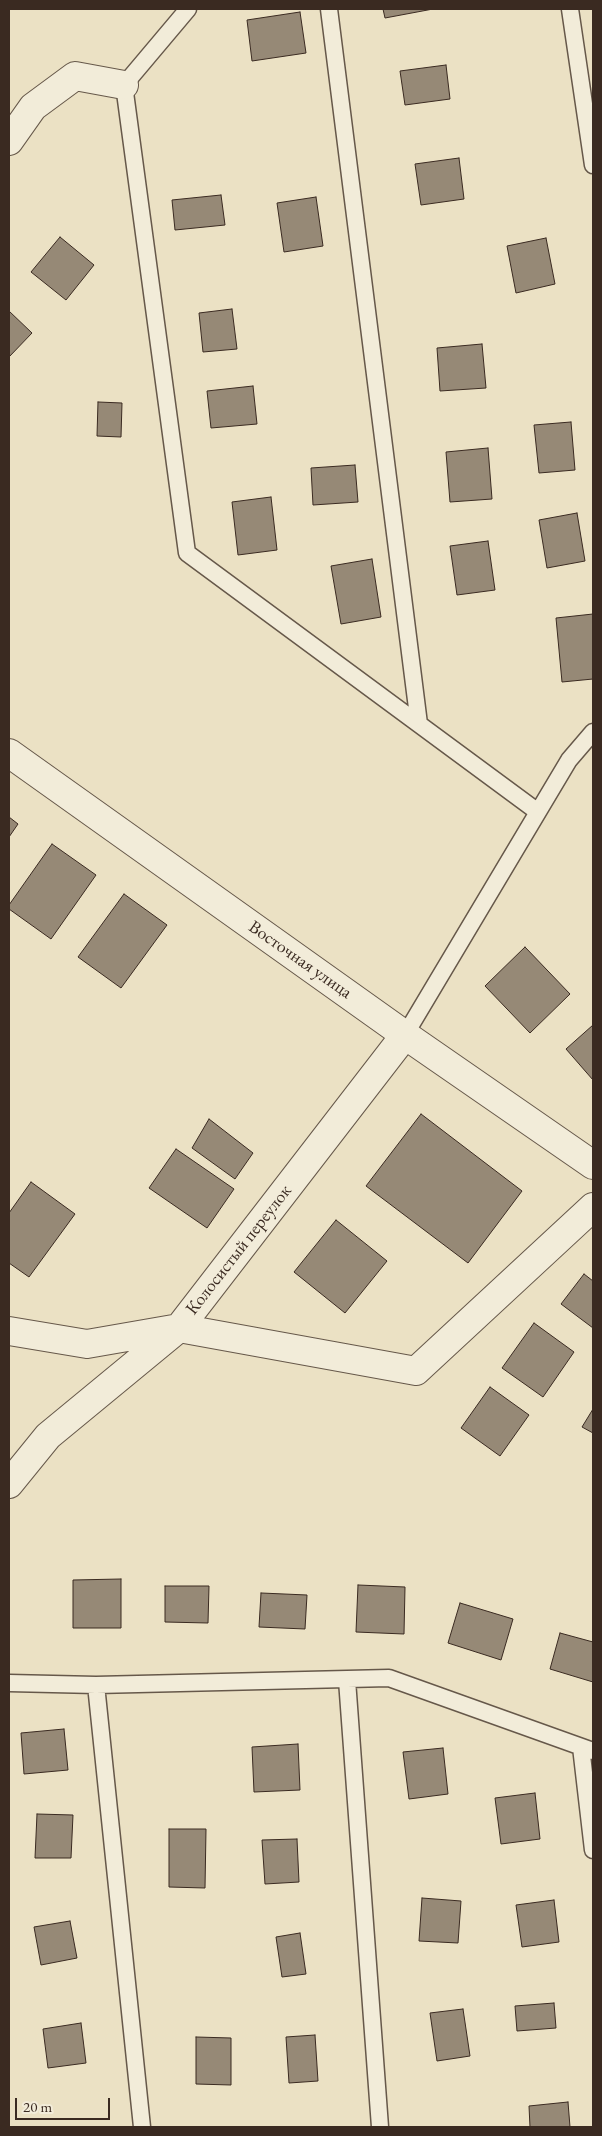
<!DOCTYPE html>
<meta charset="utf-8">
<style>
body{margin:0}
#map{position:relative;width:602px;height:2136px;overflow:hidden;background:#ebe1c4;font-family:"EB Garamond",serif}
canvas{display:block}
.frame{position:absolute;inset:0;border:10px solid #3a2a21;pointer-events:none}
.scale{position:absolute;left:15px;top:2098px;width:95px;height:22px;box-sizing:border-box;border:2px solid #3a2a21;border-top:0;padding-left:6px;font-size:15px;line-height:18px;white-space:nowrap;color:#3a2a21;-webkit-text-stroke:4px #f2ecd9;paint-order:stroke}
</style>
<div id="map">
<canvas width="602" height="2136"></canvas>
<div class="frame"></div>
<div class="scale">20 m</div>
</div>
<script>
const ctx = document.querySelector('canvas').getContext('2d');
ctx.lineJoin = 'round';
function paint(path, color) { ctx.fillStyle = color; ctx.fill(path, 'evenodd'); }
const poly = rows => new Path2D(rows.map(r => 'M' + r).join(''));
function strokePath(path, color, width, dash) { ctx.strokeStyle = color; ctx.lineWidth = width; ctx.lineCap = dash ? 'butt' : 'round'; ctx.setLineDash(dash || []); ctx.stroke(path); }
function drawText(font, color, halo, rows, align = 'center') {
  ctx.font = font + ' "EB Garamond",serif'; ctx.lineWidth = 4; ctx.setLineDash([]); ctx.textBaseline = 'middle'; ctx.strokeStyle = halo; ctx.fillStyle = color; for (const [text, x, y, turn = 0] of rows) {
    ctx.save(); ctx.translate(x, y); ctx.rotate((+turn || 0) * Math.PI / 180); ctx.textAlign = isNaN(turn) ? turn : align; if (halo) ctx.strokeText(text, 0, 0); ctx.fillText(text, 0, 0); ctx.restore();
  }
}
const building = poly([
 [383,9,433,9,385,18,383,9],
 [300,12,306,53,252,61,247,20,300,12],
 [446,65,450,99,405,105,400,71,446,65],
 [459,158,464,199,421,205,415,164,459,158],
 [221,195,225,225,175,230,172,200,221,195],
 [316,197,323,246,284,252,277,203,316,197],
 [60,237,94,265,66,300,31,272,60,237],
 [546,238,555,284,516,293,507,246,546,238],
 [232,309,237,349,203,352,199,313,232,309],
 [9,311,32,333,9,357,9,311],
 [482,344,486,388,440,391,437,348,482,344],
 [253,386,257,424,211,428,207,391,253,386],
 [98,402,122,403,121,437,97,436,98,402],
 [571,422,575,470,539,473,534,425,571,422],
 [488,448,492,499,450,502,446,452,488,448],
 [355,465,358,502,313,505,311,468,355,465],
 [271,497,277,550,238,555,232,502,271,497],
 [577,513,585,561,547,568,539,520,577,513],
 [488,541,495,590,457,595,450,546,488,541],
 [372,559,381,617,341,624,331,566,372,559],
 [593,614,593,679,562,682,556,618,593,614],
 [9,817,18,824,9,837,9,817],
 [52,844,96,875,51,939,9,909,9,905,52,844],
 [124,894,167,925,121,988,78,957,124,894],
 [525,947,570,994,530,1033,485,986,525,947],
 [593,1025,593,1080,566,1049,593,1025],
 [421,1114,522,1191,468,1263,366,1186,421,1114],
 [209,1119,253,1153,235,1179,192,1148,209,1119],
 [176,1149,234,1189,207,1228,149,1188,176,1149],
 [31,1182,75,1214,29,1277,9,1263,9,1213,31,1182],
 [336,1220,387,1261,345,1313,294,1272,336,1220],
 [584,1274,593,1281,593,1328,561,1304,584,1274],
 [534,1323,574,1352,543,1397,502,1368,534,1323],
 [490,1387,529,1415,500,1456,461,1428,490,1387],
 [593,1409,593,1433,582,1427,593,1409],
 [121,1579,121,1628,73,1628,73,1580,121,1579],
 [358,1585,405,1587,404,1634,356,1632,358,1585],
 [165,1586,209,1586,208,1623,165,1622,165,1586],
 [261,1593,307,1595,305,1629,259,1627,261,1593],
 [460,1603,513,1619,501,1660,448,1643,460,1603],
 [560,1633,593,1642,593,1682,550,1669,560,1633],
 [64,1729,68,1770,24,1774,21,1733,64,1729],
 [298,1744,300,1790,254,1792,252,1747,298,1744],
 [443,1748,448,1794,409,1799,403,1752,443,1748],
 [535,1793,540,1839,501,1844,495,1798,535,1793],
 [37,1814,73,1815,71,1858,35,1858,37,1814],
 [169,1829,206,1829,205,1888,169,1887,169,1829],
 [297,1839,299,1882,265,1884,262,1840,297,1839],
 [422,1898,461,1901,458,1943,419,1941,422,1898],
 [554,1900,559,1942,522,1947,516,1905,554,1900],
 [70,1921,77,1958,41,1965,34,1927,70,1921],
 [300,1933,306,1974,282,1977,276,1937,300,1933],
 [554,2003,556,2028,517,2031,515,2006,554,2003],
 [463,2009,470,2056,437,2061,430,2013,463,2009],
 [81,2023,86,2063,48,2068,43,2029,81,2023],
 [315,2035,318,2081,289,2083,286,2037,315,2035],
 [196,2037,231,2038,231,2085,196,2084,196,2037],
 [568,2102,570,2127,530,2127,529,2106,568,2102]
]);
const service = poly([
 [188,9,124,85,187,553,538,812],
 [329,9,419,724],
 [570,9,593,165],
 [405,1035,569,760,593,732],
 [347,1680,380,2127],
 [9,1683,96,1685,389,1678,593,1751],
 [96,1685,142,2127],
 [581,1747,593,1850]
]);
const minor = poly([
 [9,141,33,107,75,76,124,85],
 [9,753,405,1035,593,1165],
 [9,1331,87,1344,179,1328,405,1035],
 [9,1484,48,1436,179,1328,416,1371,593,1207]
]);
const streetNames = [
 ["Восточная улица",300,960,35],
 ["Колосистый переулок",239,1250,-52]
];
paint(building, '#968976');
strokePath(building, '#3a2a21', 1);
strokePath(service, '#66584a', 19);
strokePath(minor, '#66584a', 30);
strokePath(service, '#f2ecd9', 16);
strokePath(minor, '#f2ecd9', 28);
drawText('18px', '#3a2a21', '#f2ecd9', streetNames);
</script>
